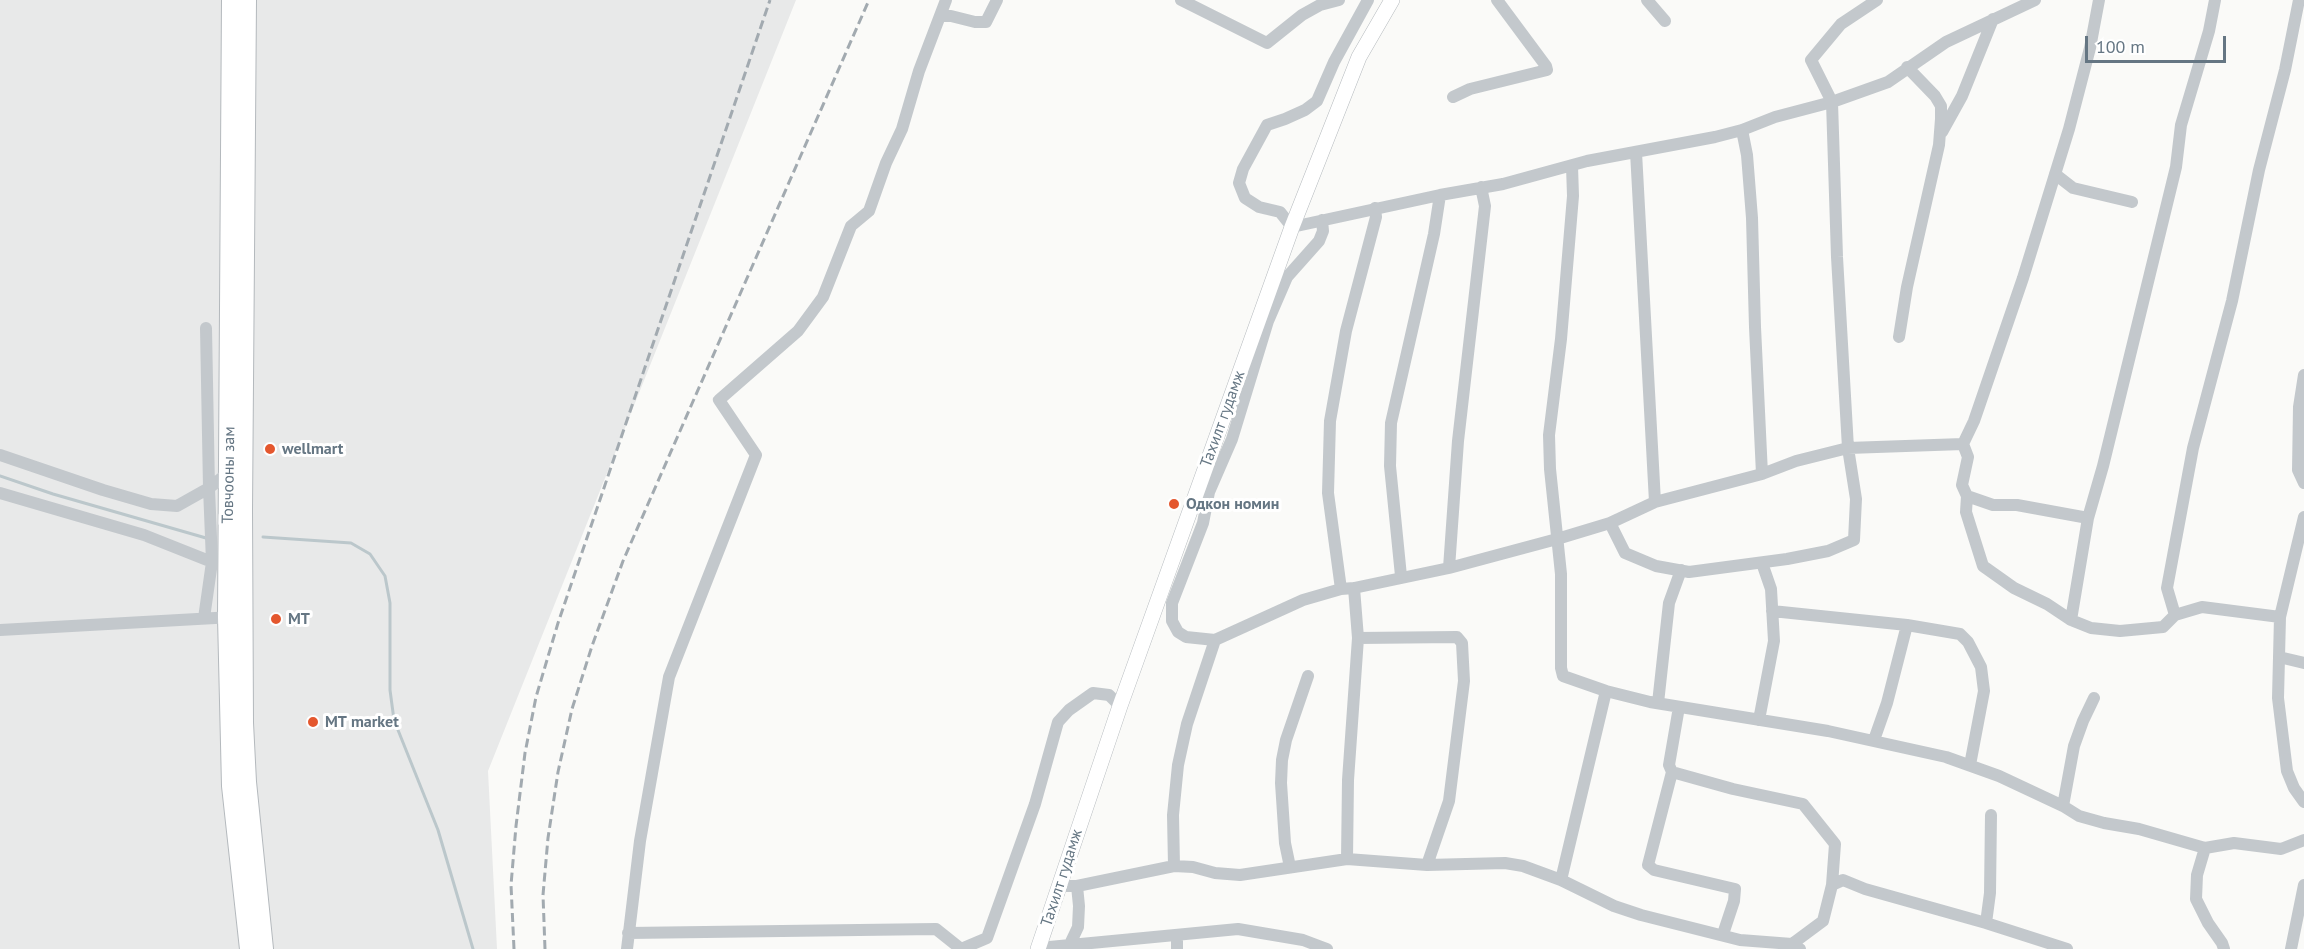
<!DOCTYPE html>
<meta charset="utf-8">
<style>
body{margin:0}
#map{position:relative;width:2304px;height:949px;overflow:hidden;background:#fafaf8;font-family:"PT Sans",sans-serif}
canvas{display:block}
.scale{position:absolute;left:2085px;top:36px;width:141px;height:27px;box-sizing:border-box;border:3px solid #657683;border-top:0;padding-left:8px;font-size:18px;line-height:21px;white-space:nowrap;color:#657683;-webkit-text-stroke:4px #fff;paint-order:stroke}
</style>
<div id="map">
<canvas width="2304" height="949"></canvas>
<div class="scale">100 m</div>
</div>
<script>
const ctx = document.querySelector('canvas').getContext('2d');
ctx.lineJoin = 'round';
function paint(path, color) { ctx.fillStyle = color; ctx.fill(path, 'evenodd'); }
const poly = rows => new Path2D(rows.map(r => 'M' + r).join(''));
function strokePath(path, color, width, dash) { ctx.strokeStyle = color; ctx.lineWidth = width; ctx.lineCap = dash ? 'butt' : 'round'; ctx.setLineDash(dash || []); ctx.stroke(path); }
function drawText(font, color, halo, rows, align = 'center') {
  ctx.font = font + ' "PT Sans",sans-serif'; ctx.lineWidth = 6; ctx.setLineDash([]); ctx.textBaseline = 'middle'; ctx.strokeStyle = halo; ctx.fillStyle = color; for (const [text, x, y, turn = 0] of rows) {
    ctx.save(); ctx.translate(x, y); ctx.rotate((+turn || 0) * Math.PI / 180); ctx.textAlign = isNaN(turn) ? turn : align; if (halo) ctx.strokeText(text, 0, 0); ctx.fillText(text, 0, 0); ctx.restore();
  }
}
const built = poly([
 [0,0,796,0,488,771,497,949,0,949]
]);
const stream = poly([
 [0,476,53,494,206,538],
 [263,537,351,543,370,554,385,576,390,603,390,690,394,720,438,830,473,949]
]);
const minor = poly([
 [1181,0,1267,43,1302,15,1320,5,1339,0],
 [1368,0,1334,62,1317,101,1305,110,1285,119,1267,125,1243,169,1239,183,1245,198,1259,207,1280,212,1292,227,1440,195,1503,184,1587,161,1715,137,1742,130,1775,117,1832,102,1888,82,1946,42,2035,0],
 [1647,0,1665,21],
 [941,16,951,16,975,22,986,22,997,0],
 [1453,97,1470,89,1547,70,1546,66,1497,0],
 [1742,130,1747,155,1752,218,1755,327,1762,474],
 [1942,132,1962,96,1993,19],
 [1636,152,1655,502],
 [1572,166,1573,196,1561,339,1549,435,1550,469,1561,574,1561,668,1563,676,1606,691,1650,702,1828,731,1946,757,1999,776,2063,806,2079,816,2104,823,2139,829,2205,848,2234,843,2281,849,2304,840],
 [2055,174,2073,188,2132,202],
 [1322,220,1323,231,1319,241,1287,277,1268,321,1232,439,1209,492,1203,523,1172,603,1172,621,1178,632,1186,637,1215,640,1303,600,1341,589,1354,588,1449,568,1557,539,1610,523,1655,502,1762,474,1796,461,1848,448,1963,444,1974,421,2023,278,2069,129,2090,48,2099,0],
 [1899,337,1907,287,1939,145,1941,119,1941,106,1935,96,1907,67],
 [2304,375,2299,407,2298,470,2304,483],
 [1963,444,1968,457,1962,485,1967,496,1993,505,2017,505,2088,518,2103,466,2176,167,2181,125,2209,31,2215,0],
 [0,455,103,490,151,504,177,506,209,488,206,328],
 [0,493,144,535,212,562,209,488,228,473],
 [1967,496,1966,512,1983,566,2014,588,2047,604,2071,620],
 [2304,517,2280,617,2278,698,2287,771,2294,788,2304,802],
 [2088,518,2071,620,2091,628,2120,631,2163,627,2175,615],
 [1610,523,1625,553,1656,566,1689,572,1787,559,1828,551,1854,540,1856,499,1848,448,1837,257,1832,102,1811,60,1841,24,1877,0],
 [1449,568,1458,441,1485,206,1481,187],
 [1401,576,1390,466,1391,423,1434,234,1440,195],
 [1341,589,1328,493,1330,421,1346,331,1376,217,1375,208],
 [1772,611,1907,625,1887,703,1874,740],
 [2280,617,2202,607,2175,615,2167,588,2193,448,2232,301,2259,170,2285,70,2299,0],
 [204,618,212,562],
 [1907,625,1960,634,1968,642,1981,667,1984,691,1970,765],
 [0,630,233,617],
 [1358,638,1457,637,1462,643,1464,681,1449,801,1427,865],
 [2279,657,2304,663],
 [1658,703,1669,603,1681,570],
 [1679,707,1669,765,1672,772,1733,789,1803,804,1835,844,1832,885],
 [1759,720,1774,641,1771,589,1762,563],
 [1672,772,1648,865,1654,870,1735,889,1734,901,1723,934],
 [2063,806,2074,746,2083,721,2094,698],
 [2205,848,2197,875,2196,899,2208,923,2222,943,2224,949],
 [1347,859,1348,780,1358,638,1354,588],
 [1174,866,1173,815,1178,765,1187,724,1215,640],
 [1290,867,1285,843,1281,783,1282,760,1286,740,1308,676],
 [1561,880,1606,691],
 [1058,886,1077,886,1174,866,1193,867,1215,873,1240,875,1347,859,1427,865,1505,863,1523,866,1561,880,1614,906,1641,915,1740,940,1792,944,1800,949],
 [1986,923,1990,893,1991,815],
 [628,933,936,929,961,949,987,938,1035,804,1058,722,1069,710,1093,693,1109,695,1120,706],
 [1177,935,1177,949],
 [1070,944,1078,927,1079,906,1077,886],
 [1792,944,1823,921,1832,885,1843,880,1865,889,1986,923,2067,949],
 [1039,948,1238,929,1303,940,1327,949],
 [627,949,640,841,669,677,756,455,719,400,798,331,823,297,851,226,869,211,886,163,902,129,919,71,946,0],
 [2291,949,2304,885]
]);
const major = poly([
 [1038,949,1120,706,1292,227,1359,57,1392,0]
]);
const highway = poly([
 [231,0,227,617,231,786,249,949],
 [247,0,243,510,244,723,247,782,264,949]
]);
const rail = poly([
 [514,949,511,885,516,826,525,753,536,697,558,623,770,0],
 [545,949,543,895,548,838,558,772,572,709,592,646,623,561,869,0]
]);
const markers = [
 [270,449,6,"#e4572e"],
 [1174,504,6,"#e4572e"],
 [276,619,6,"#e4572e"],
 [313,722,6,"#e4572e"]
];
const streetNames = [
 ["Тахилт гудамж",1223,419,-70],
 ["Товчооны зам",229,475,-89],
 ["Тахилт гудамж",1062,878,-72]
];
const poiNames = [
 ["wellmart",282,449],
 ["Одкон номин",1186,504],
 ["МТ",288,619],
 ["MT market",325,722]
];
paint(built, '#e8e9e9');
strokePath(stream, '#bbc7cb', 3);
strokePath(major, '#b5babe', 16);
strokePath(highway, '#b4b9bd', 20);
strokePath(minor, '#c3c8cc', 12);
strokePath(major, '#fff', 15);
strokePath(highway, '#fff', 18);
strokePath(rail, '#a2aab0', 3, [9, 4.5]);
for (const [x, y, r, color] of markers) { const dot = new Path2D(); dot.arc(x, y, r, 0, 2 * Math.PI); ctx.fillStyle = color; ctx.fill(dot); strokePath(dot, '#fff', 2); }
drawText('16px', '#657683', '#fff', streetNames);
drawText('bold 16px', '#657683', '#fff', poiNames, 'left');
</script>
